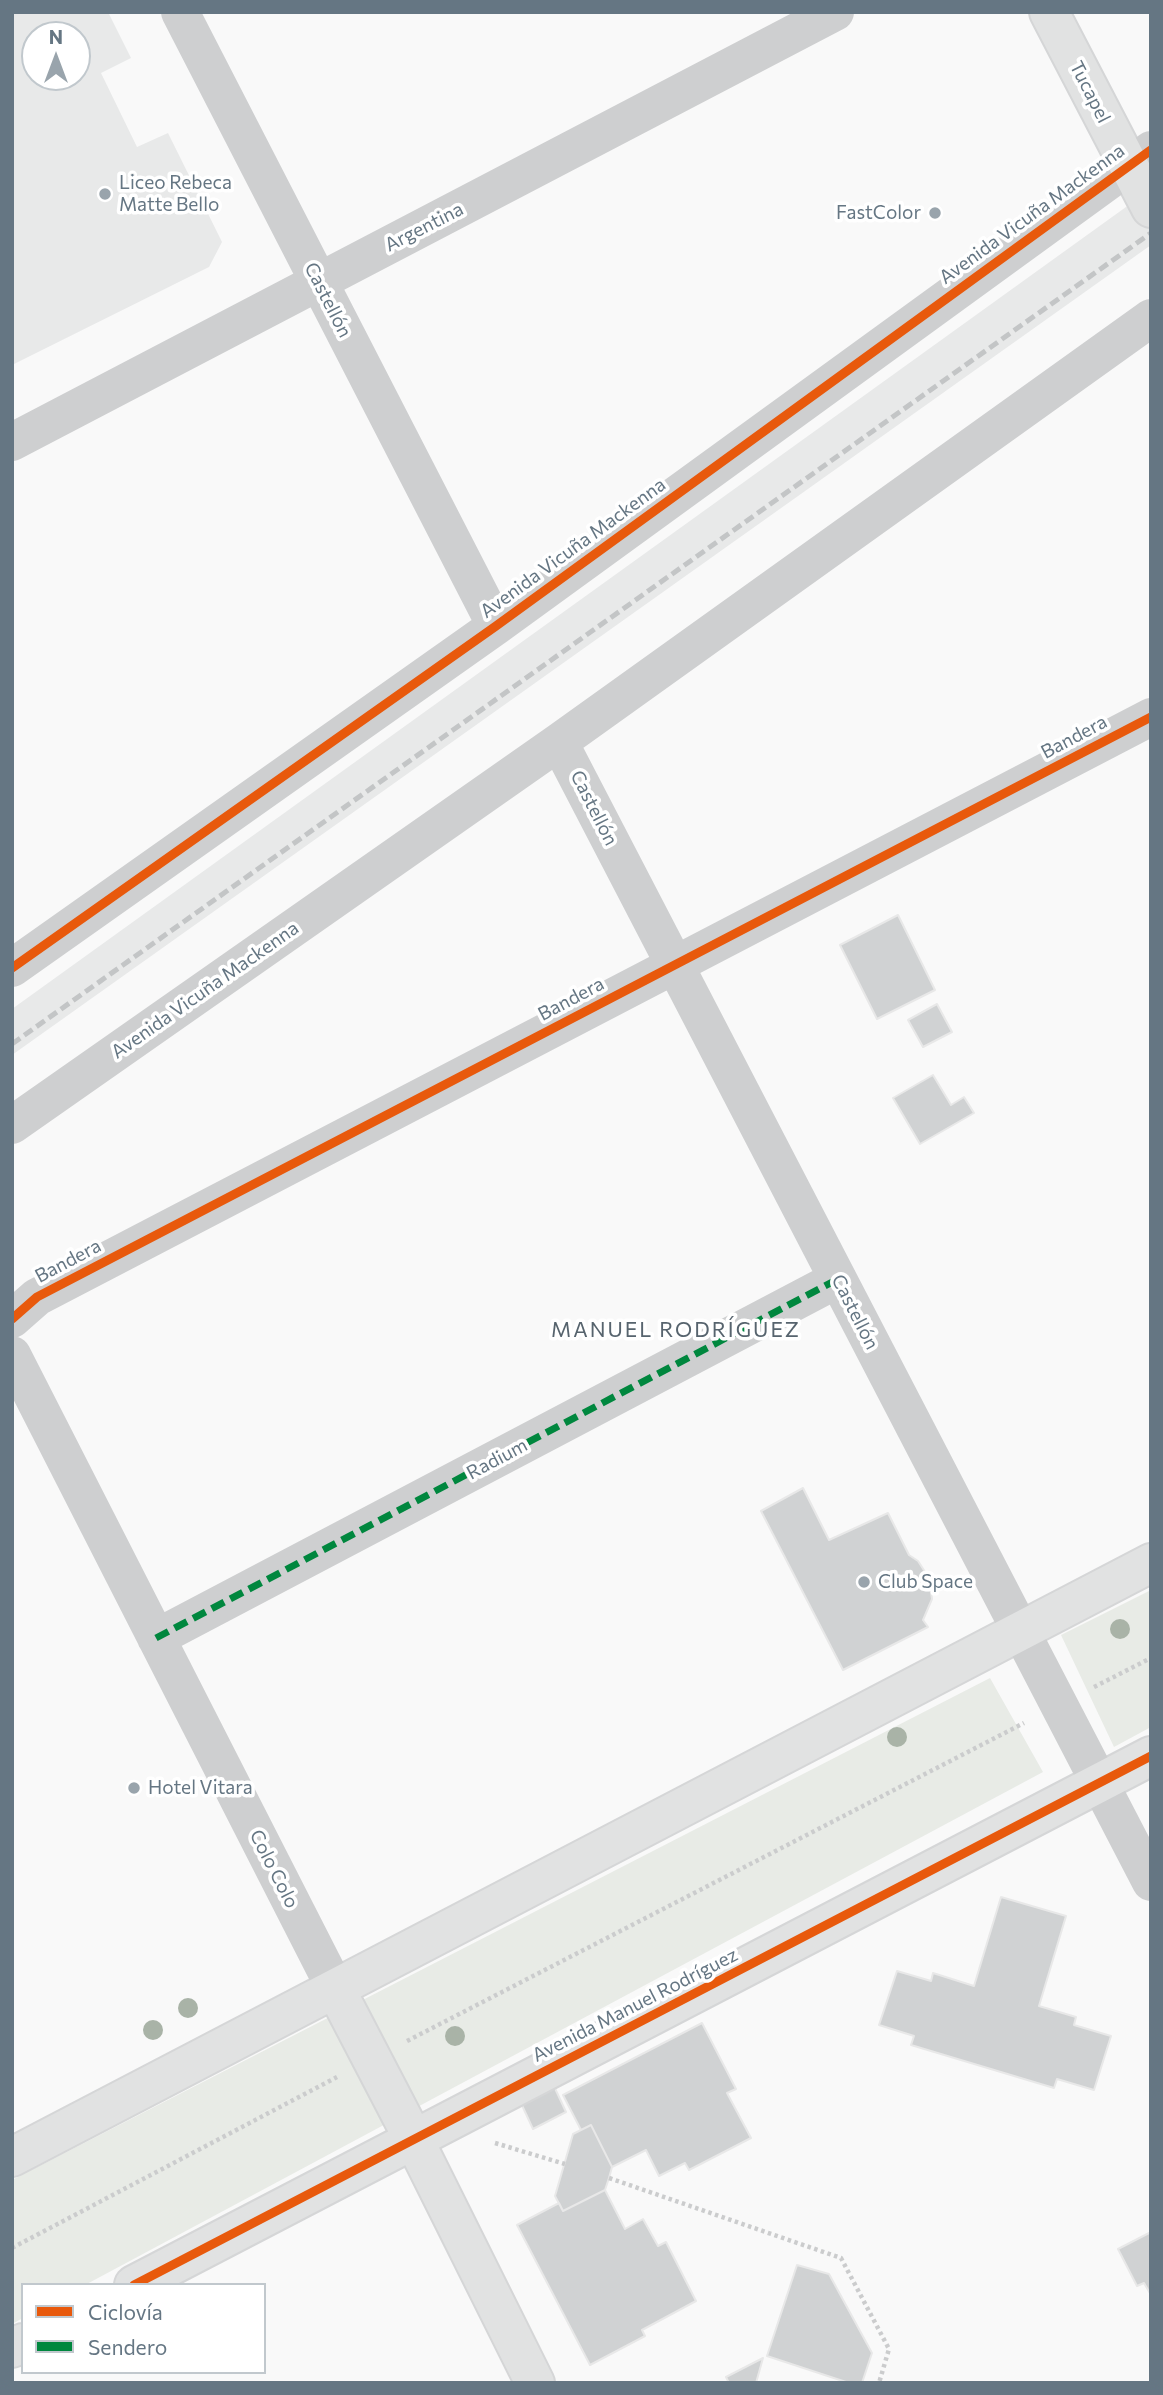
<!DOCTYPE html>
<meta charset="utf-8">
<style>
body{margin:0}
#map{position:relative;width:1163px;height:2395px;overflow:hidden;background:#f9f9f9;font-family:Commissioner,sans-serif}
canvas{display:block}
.frame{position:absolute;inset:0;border:14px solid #657683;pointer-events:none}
.legend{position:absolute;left:21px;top:2283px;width:245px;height:91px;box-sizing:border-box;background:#fff;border:2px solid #c1c8cd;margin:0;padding:9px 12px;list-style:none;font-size:21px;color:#657683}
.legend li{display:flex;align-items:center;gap:14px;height:35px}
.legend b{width:35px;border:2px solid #c1c8cd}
.north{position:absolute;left:21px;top:21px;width:70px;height:70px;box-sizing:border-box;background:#fff;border:2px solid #c1c8cd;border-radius:50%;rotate:0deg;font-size:19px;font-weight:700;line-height:28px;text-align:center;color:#657683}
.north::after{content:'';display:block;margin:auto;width:24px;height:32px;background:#99a4ac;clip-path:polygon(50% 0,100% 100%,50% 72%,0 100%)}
</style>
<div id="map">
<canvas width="1163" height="2395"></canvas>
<div class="frame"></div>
<ul class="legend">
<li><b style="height:9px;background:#e8590c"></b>Ciclovía</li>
<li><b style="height:9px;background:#00873e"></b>Sendero</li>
</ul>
<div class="north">N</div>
</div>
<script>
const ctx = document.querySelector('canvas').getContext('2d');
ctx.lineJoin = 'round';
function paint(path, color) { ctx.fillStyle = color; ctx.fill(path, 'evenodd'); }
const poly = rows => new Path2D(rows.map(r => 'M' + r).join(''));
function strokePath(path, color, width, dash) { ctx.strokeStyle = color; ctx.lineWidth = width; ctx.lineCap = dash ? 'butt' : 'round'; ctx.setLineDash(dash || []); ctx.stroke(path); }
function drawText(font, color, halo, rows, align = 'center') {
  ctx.font = font + ' Commissioner,sans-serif'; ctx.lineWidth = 7; ctx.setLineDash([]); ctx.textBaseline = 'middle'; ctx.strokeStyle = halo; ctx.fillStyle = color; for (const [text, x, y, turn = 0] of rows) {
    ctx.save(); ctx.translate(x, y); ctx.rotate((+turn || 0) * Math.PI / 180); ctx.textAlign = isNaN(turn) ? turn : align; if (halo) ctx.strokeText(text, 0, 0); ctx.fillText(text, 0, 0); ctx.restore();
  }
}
const built = poly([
 [12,12,108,12,131,58,101,73,137,147,168,133,222,242,209,267,12,365],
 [35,35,77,35,77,77,35,77],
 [1151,189,1151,245,12,1055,12,1009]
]);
const green = poly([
 [1151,1590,1151,1727,1114,1747,1061,1635],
 [990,1678,1043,1772,85,2285,23,2285,23,2318,12,2324,12,2180]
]);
const building = poly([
 [898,915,935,990,877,1019,840,945,898,915],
 [937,1004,952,1032,923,1047,908,1020,937,1004],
 [933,1075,951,1105,964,1097,974,1113,920,1144,893,1098,933,1075],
 [803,1488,829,1540,888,1513,909,1555,918,1561,929,1578,932,1599,923,1620,928,1627,843,1670,761,1511,803,1488],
 [1001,1897,1066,1916,1039,2006,1076,2017,1074,2025,1111,2036,1094,2090,1057,2079,1054,2088,911,2045,914,2036,879,2025,897,1971,931,1981,933,1973,974,1986,1001,1897],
 [702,2023,736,2089,727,2093,751,2138,689,2170,685,2163,659,2176,646,2150,612,2167,591,2125,581,2130,563,2095,702,2023],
 [553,2084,566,2112,533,2129,520,2101,553,2084],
 [591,2125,612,2167,609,2178,605,2190,563,2211,555,2196,573,2134,591,2125],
 [605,2190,625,2229,643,2219,658,2246,666,2242,696,2301,642,2330,645,2336,590,2365,517,2225,559,2203,563,2211,605,2190],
 [1151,2232,1151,2295,1144,2283,1137,2286,1118,2249,1151,2232],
 [797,2265,829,2274,872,2353,862,2383,849,2383,767,2356,797,2265],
 [763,2358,756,2383,729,2383,726,2377,763,2358]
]);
const path = poly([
 [1094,1687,1151,1658],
 [407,2041,1024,1723],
 [495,2143,565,2164],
 [609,2178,841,2258,889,2349,879,2383],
 [12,2248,337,2077]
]);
const street = poly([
 [180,12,496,626],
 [12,442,835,12],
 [559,742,1151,1882],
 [12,968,496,626,1151,150],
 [12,1125,559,742,1151,318],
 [12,1319,37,1297,1151,717],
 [12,1355,336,1990],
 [156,1638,838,1279]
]);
const secondary = poly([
 [1049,12,1151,208],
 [336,1990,414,2140,535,2383],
 [12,2157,1151,1563],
 [134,2285,1151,1756],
 [12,2348,23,2343]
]);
const rail = poly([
 [12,1044,1151,233]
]);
const quiet = poly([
 [156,1638,838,1279]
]);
const cycleway = poly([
 [12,968,496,626,1151,150],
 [12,1319,37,1297,1151,717],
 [134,2285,1151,1756]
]);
const trees = [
 [1120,1629],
 [897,1737],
 [188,2008],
 [153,2030],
 [455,2036]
];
const markers = [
 [105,194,7,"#99a4ac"],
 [935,213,7,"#99a4ac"],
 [864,1582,7,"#99a4ac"],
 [134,1788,7,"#99a4ac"]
];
const streetNames = [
 ["Tucapel",1090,92,63],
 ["Avenida Vicuña Mackenna",1032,214,-36],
 ["Argentina",424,227,-27],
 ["Castellón",328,300,63],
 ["Avenida Vicuña Mackenna",573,548,-36],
 ["Bandera",1074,737,-28],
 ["Castellón",594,808,63],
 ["Avenida Vicuña Mackenna",205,990,-35],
 ["Bandera",571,999,-28],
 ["Bandera",68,1261,-28],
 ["Castellón",855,1312,63],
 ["Radium",497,1459,-28],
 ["Colo Colo",274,1869,63],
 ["Avenida Manuel Rodríguez",635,2005,-27]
];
const poiNames = [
 ["Liceo Rebeca",119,183],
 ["Matte Bello",119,205],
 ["FastColor",921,213,"right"],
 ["Club Space",878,1582],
 ["Hotel Vitara",148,1788]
];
const neighbourhoodNames = [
 ["MANUEL RODRÍGUEZ",676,1330]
];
paint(built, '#e8e9e9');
paint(green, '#e8ebe6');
paint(building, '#d0d2d3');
strokePath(building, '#e8e8e8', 2);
strokePath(secondary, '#d5d6d7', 42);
strokePath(path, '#cbcccd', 4.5, [3.5, 3.5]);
strokePath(street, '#cecfd0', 38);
strokePath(secondary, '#e1e2e2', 38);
strokePath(rail, '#c3c5c6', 5, [10, 5]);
strokePath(quiet, '#00873e', 7, [14, 7]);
strokePath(cycleway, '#e8590c', 9);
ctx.fillStyle = '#a9b3a7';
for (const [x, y] of trees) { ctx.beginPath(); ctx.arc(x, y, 10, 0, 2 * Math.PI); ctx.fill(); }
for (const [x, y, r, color] of markers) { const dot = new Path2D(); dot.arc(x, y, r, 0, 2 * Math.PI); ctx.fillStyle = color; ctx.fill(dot); strokePath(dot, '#fff', 2.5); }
drawText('19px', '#657683', '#fff', streetNames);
drawText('19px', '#657683', '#fff', poiNames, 'left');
ctx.letterSpacing = '2px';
drawText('21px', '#57646e', '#fff', neighbourhoodNames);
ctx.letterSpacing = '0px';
</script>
